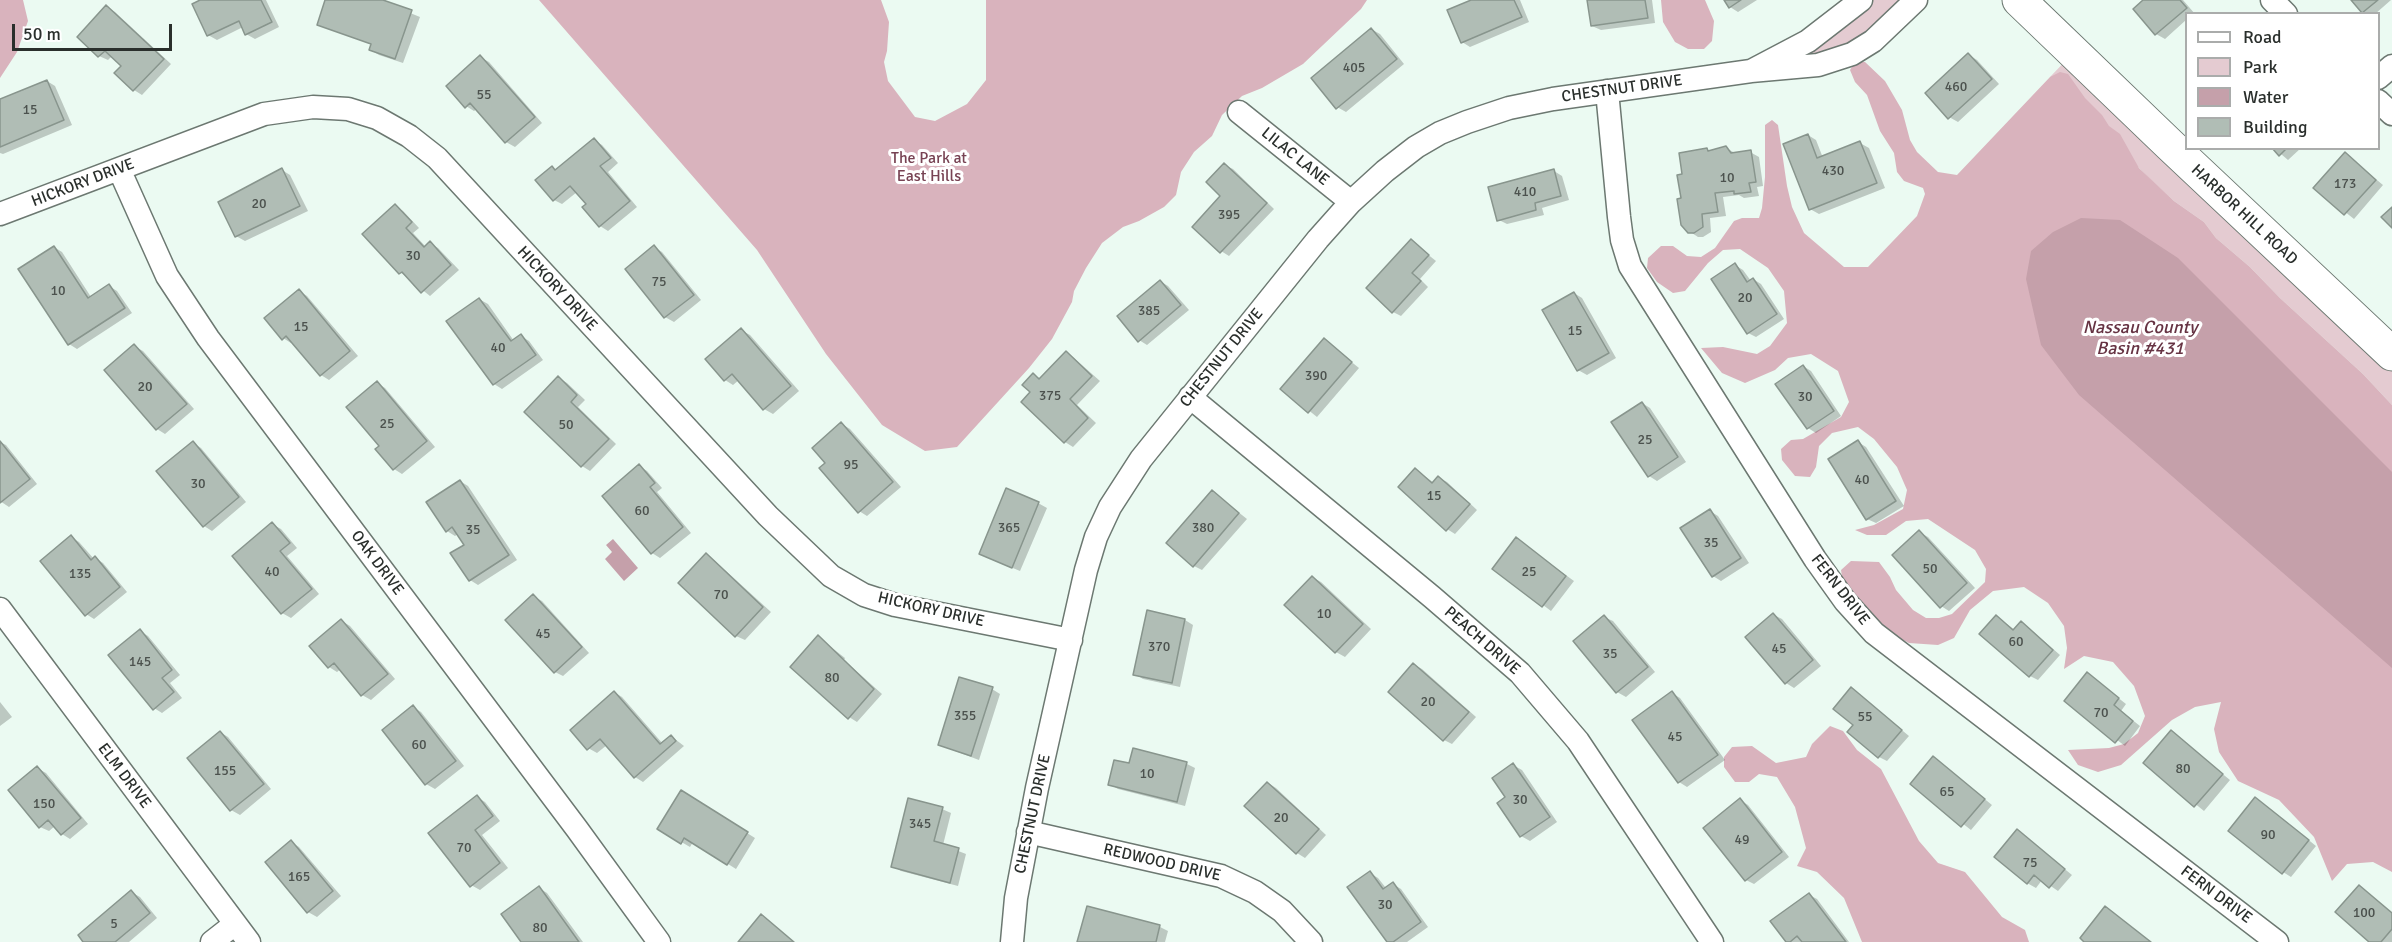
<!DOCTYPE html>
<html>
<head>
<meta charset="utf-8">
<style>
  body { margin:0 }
  #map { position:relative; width:2392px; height:942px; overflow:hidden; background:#ebfaf2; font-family:Signika,sans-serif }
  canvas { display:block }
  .legend { position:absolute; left:2185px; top:12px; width:195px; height:138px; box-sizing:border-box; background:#fff; border:2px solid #aaacab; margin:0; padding:8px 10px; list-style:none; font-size:18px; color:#2a2f2c }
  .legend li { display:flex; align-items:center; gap:12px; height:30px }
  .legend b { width:30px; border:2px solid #aaacab }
  .scale { position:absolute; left:12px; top:24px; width:160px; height:27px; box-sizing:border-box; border:3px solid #2a2f2c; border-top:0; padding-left:8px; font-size:18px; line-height:21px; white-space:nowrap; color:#2a2f2c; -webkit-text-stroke:4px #fff; paint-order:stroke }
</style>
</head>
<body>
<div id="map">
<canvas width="2392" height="942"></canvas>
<ul class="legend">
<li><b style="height:8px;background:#fff"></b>Road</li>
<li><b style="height:16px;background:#e4cbd1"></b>Park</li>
<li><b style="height:16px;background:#c5a0aa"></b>Water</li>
<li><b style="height:16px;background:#b0bdb5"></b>Building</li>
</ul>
<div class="scale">50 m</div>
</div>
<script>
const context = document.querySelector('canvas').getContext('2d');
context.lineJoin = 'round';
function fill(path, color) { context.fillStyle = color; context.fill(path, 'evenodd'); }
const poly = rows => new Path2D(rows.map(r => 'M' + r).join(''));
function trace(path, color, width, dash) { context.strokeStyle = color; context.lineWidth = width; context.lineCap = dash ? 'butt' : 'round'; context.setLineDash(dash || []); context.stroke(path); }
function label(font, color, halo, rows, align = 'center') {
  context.font = font + ' Signika,sans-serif'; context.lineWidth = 6; context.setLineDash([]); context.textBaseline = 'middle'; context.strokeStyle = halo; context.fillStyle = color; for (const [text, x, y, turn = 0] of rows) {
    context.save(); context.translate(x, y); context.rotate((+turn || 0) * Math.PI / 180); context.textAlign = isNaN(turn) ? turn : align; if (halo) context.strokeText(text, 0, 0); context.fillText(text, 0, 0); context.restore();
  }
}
const green = poly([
  [1861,0,1916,0,1852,54,1781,57],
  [2073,53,2392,355,2392,405,2363,374,2280,298,2250,267,2216,238,2204,222,2174,201,2150,179,2050,77]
]);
const forest = poly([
  [0,0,23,0,28,21,17,52,0,78],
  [539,0,881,0,889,22,887,51,884,62,888,81,915,117,935,121,967,104,986,80,986,0,1367,0,1361,9,1303,64,1262,88,1242,96,1222,115,1212,136,1194,152,1181,172,1176,195,1164,207,1139,221,1123,227,1102,243,1086,268,1074,291,1072,302,1052,339,1029,368,957,447,925,451,882,425,826,354,757,250],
  [1661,0,1705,0,1714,21,1712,41,1704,49,1688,49,1675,42,1663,22],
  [1855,62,1865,62,1885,81,1902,110,1910,140,1917,152,1938,172,1957,175,2050,77,2060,72,2068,74,2085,98,2102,115,2109,126,2120,134,2139,168,2174,201,2204,222,2216,238,2250,267,2280,298,2363,374,2392,405,2392,872,2373,862,2347,864,2332,881,2314,837,2279,800,2238,781,2219,752,2214,729,2221,702,2195,707,2172,720,2121,765,2098,772,2078,765,2068,750,2109,748,2124,744,2138,733,2145,716,2134,686,2113,662,2084,656,2064,669,2067,648,2064,626,2048,603,2024,587,1993,591,1970,610,1954,638,1938,645,1909,643,1876,626,1843,583,1841,570,1851,561,1879,562,1890,577,1896,590,1913,610,1926,618,1939,618,1952,614,1985,582,1986,569,1975,550,1928,519,1906,521,1886,535,1867,535,1855,530,1874,525,1903,509,1907,490,1897,467,1874,439,1858,427,1832,433,1819,446,1816,467,1810,477,1795,476,1782,460,1781,449,1791,440,1803,439,1841,417,1849,402,1838,371,1811,354,1788,358,1775,370,1745,383,1722,373,1701,348,1723,347,1757,354,1770,346,1787,323,1784,291,1768,268,1740,249,1723,250,1708,263,1685,291,1673,293,1657,282,1647,268,1648,258,1661,246,1673,246,1687,256,1701,257,1715,248,1734,221,1742,218,1759,218,1762,208,1765,177,1765,125,1772,120,1778,125,1787,186,1792,207,1804,233,1844,267,1868,267,1917,216,1925,194,1923,188,1904,181,1897,172,1894,153,1880,131,1867,95,1855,82,1850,70],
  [1830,726,1843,731,1857,750,1881,769,1919,841,1938,863,1965,872,2002,917,2025,930,2029,942,1862,942,1844,898,1817,872,1797,866,1806,848,1795,807,1777,777,1759,774,1749,782,1735,782,1724,767,1724,757,1732,747,1752,746,1776,763,1806,757,1812,744]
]);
const water = poly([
  [2081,218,2120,220,2178,258,2392,472,2392,668,2079,395,2041,345,2026,279,2031,251,2053,232],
  [613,539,638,568,624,581,605,559,612,552,606,545]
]);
const shadow = poly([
  [204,0,266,0,279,27,255,39,246,34,243,27,217,40,208,35],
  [327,0,378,0,420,17,403,63,379,55,371,50,373,45,319,24],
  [1475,0,1520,0,1529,22,1470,47,1462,42],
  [1589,0,1652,0,1655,23,1601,30,1592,26],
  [1725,0,1757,0,1738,12,1730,7],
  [2145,0,2183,0,2195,14,2186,14,2186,20,2165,39,2156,34,2135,9],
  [2353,0,2391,0,2375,14,2363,12],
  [107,7,115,12,171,64,142,95,134,90,123,66,112,56,108,60,99,56],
  [1371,29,1380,34,1404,64,1346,112,1337,107],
  [1969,55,1977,60,1999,84,1958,122,1949,117],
  [480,57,489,62,542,123,515,147,506,142,477,109,474,111,466,106],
  [47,81,55,86,72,125,3,154,0,153,0,101],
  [1808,135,1816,140,1823,158,1860,143,1869,148,1885,188,1819,214,1810,209],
  [594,140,602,145,618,163,608,172,637,207,608,231,600,226,588,205,577,192,562,204,554,200,552,168,557,171],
  [1726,148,1735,153,1750,152,1759,157,1763,186,1757,187,1759,196,1744,198,1739,195,1723,197,1726,216,1710,218,1711,232,1703,237,1698,237,1689,231,1683,200,1684,175,1707,150,1711,152],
  [2274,148,2301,148,2288,160],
  [2345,154,2383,185,2354,219,2315,188],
  [1224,165,1233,169,1274,209,1229,256,1221,251],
  [282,170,290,175,308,211,245,241,236,236],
  [1554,171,1562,176,1569,200,1542,208,1544,215,1507,224,1499,220],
  [395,206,403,211,419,228,413,233,426,247,430,243,438,248,459,270,430,296,400,272],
  [1411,241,1436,261,1420,279,1428,287,1401,316,1393,312],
  [54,247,62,252,91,297,109,286,117,291,132,313,77,349,69,344],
  [654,247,662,252,701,300,674,322,665,317,627,269],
  [1735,265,1743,270,1751,281,1753,279,1761,284,1784,319,1756,337,1748,333],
  [1160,281,1168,286,1189,310,1147,345,1139,340],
  [299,291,307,296,358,356,329,380,321,375,293,342,291,343,283,338],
  [1574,293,1582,298,1616,358,1587,375,1578,370],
  [479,299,488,304,514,341,521,336,529,341,543,360,502,389,494,384],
  [741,330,750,335,799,391,773,414,764,409,739,380,733,385,725,380,707,360],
  [1324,340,1359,368,1317,417,1282,389],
  [134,346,143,351,194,409,165,434,157,429],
  [1066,353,1074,358,1100,381,1077,405,1096,423,1073,447,1065,442,1023,402,1032,392,1034,375,1041,379],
  [1803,366,1811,371,1841,416,1816,433,1808,428],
  [559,378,567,383,585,400,578,407,616,444,590,471,582,466],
  [377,383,385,388,435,447,402,474,394,469,381,446],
  [1642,403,1650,408,1686,462,1657,481,1649,476],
  [842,424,850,429,901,487,867,516,859,511,827,463],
  [0,442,6,445,37,484,9,507,0,501],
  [1858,442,1866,447,1904,506,1876,523,1867,519],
  [193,443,201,448,246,502,212,531,204,526],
  [639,466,647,471,662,488,657,492,691,533,660,558,652,553,604,496],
  [1416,470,1434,483,1439,478,1447,482,1477,510,1455,534,1447,529],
  [460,481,468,486,517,560,478,585,470,580,466,545,458,534,455,536,447,531],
  [1213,492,1247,519,1202,570,1194,566],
  [1038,503,1047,508,1020,571,989,558],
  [1710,511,1718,516,1749,563,1721,581,1713,576],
  [272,524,281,529,297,548,287,556,319,594,291,618,282,613],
  [1919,532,1928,537,1975,588,1949,611,1941,606],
  [71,537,79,542,94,559,95,558,103,563,127,592,94,619,86,614],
  [1516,539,1574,581,1551,611,1494,568],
  [706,555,714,560,771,612,745,640,736,636,680,583],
  [1312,577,1321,582,1371,629,1345,657,1336,652,1286,605],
  [533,596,542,601,589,653,563,676,555,672],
  [1774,615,1782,619,1821,666,1794,688,1786,683],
  [1604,617,1613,621,1655,672,1626,697,1617,692,1575,641],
  [1997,617,2015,630,2021,623,2029,628,2060,655,2038,680,2030,676],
  [1185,620,1193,625,1180,687,1143,679,1135,674],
  [342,621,350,626,395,679,371,700,362,695,341,669,337,672,329,667],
  [140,631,148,636,180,675,170,683,182,698,162,713,154,708],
  [818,637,845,658,844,660,882,694,857,722,849,717],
  [1413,664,1422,669,1476,717,1452,744,1444,740],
  [2088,674,2126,704,2121,711,2140,726,2125,746,2066,701],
  [992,689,1000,694,979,760,939,745],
  [1852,689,1909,736,1887,761,1879,757],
  [614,692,622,697,663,744,671,736,684,746,643,782,635,777,607,745,597,753,588,748],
  [1672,693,1680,698,1725,760,1687,787,1679,782],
  [0,702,12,717,0,726],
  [413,707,421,712,464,766,435,789,426,784,384,730],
  [220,732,228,737,271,789,240,815,231,810,189,758],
  [2171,732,2230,780,2204,811,2145,763],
  [1134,750,1187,764,1195,768,1185,806,1118,789,1109,784,1130,765],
  [1934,758,1992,805,1971,830,1912,784],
  [1513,765,1522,770,1557,822,1530,841,1521,836,1507,798],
  [37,768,46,773,88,824,70,839,62,834,55,826,49,831,40,827],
  [1268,783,1276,788,1326,835,1305,858,1297,853],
  [681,792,755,838,736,869,693,842,690,847,659,829],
  [477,797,485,802,500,821,482,835,508,868,480,890,471,885],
  [1740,800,1748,805,1789,857,1754,884,1746,880],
  [2264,804,2316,846,2291,877,2283,872],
  [942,809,951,813,943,845,966,854,958,886,901,871,892,866],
  [2018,831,2072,875,2058,891,2042,880,2036,888,2027,883],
  [291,842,299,847,341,896,317,917,308,912],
  [1370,873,1378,878,1386,888,1393,884,1401,889,1428,927,1407,942,1388,942],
  [2360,887,2392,913,2392,942,2371,942],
  [539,888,547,893,583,942,523,942],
  [131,892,140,897,157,918,129,942,85,942],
  [1809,895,1817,899,1849,942,1787,942],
  [1160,927,1168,931,1165,942,1079,942]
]);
const building = poly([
  [200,0,261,0,272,22,245,35,239,21,207,36,192,4,200,0],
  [325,0,383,0,412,10,395,59,369,50,371,44,317,25,325,0],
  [1471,0,1514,0,1522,17,1461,43,1447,10,1471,0],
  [1587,0,1645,0,1648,18,1591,26,1587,0],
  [1724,0,1741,0,1729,8,1724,0],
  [2143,0,2180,0,2187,8,2155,35,2133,9,2143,0],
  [2351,0,2378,0,2362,13,2351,0],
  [106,5,164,59,133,91,114,73,121,66,105,51,98,57,77,37,106,5],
  [1371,28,1397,59,1336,109,1311,78,1371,28],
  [1968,53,1992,79,1948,119,1925,93,1968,53],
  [480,55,535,117,505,143,470,103,465,108,446,86,480,55],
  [47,80,64,120,0,147,0,99,47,80],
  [1808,134,1817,158,1860,141,1877,183,1809,210,1783,144,1808,134],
  [594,138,611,158,600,166,630,201,599,227,582,207,586,204,570,186,553,201,535,180,552,166,555,170,594,138],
  [1726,146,1731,153,1751,150,1756,182,1749,183,1751,192,1734,194,1734,191,1715,193,1718,212,1702,214,1703,227,1694,233,1688,233,1681,225,1677,199,1681,198,1677,175,1682,174,1679,153,1707,148,1708,151,1726,146],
  [2272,148,2287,148,2279,156,2272,148],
  [2345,152,2376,180,2344,215,2313,188,2345,152],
  [1224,163,1267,203,1220,253,1192,227,1220,196,1206,182,1224,163],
  [282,168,300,206,235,237,218,202,282,168],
  [1554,169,1561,196,1535,203,1536,210,1497,221,1488,187,1554,169],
  [395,204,412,222,406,228,424,247,430,241,451,265,421,293,402,272,399,274,362,234,395,204],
  [2392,207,2392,228,2381,217,2392,207],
  [1411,239,1429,255,1412,273,1421,281,1392,313,1366,288,1411,239],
  [654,245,694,295,664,318,625,269,654,245],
  [54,246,88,298,109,284,125,308,68,345,18,269,54,246],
  [1735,263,1747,282,1753,278,1777,314,1747,334,1711,279,1735,263],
  [1160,280,1181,305,1138,342,1117,316,1160,280],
  [299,289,350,351,320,376,286,336,282,340,264,318,299,289],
  [1574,292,1609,353,1577,371,1542,310,1574,292],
  [479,298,511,341,521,334,536,355,493,385,446,321,479,298],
  [741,328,791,386,763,410,732,374,724,381,705,359,741,328],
  [1324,338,1352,362,1308,413,1280,389,1324,338],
  [134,344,187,404,156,430,104,370,134,344],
  [1066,351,1092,376,1070,399,1088,418,1064,443,1021,402,1030,392,1022,385,1033,373,1039,379,1066,351],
  [1803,365,1834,411,1807,429,1775,384,1803,365],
  [558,376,577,395,571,402,609,439,581,467,524,412,558,376],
  [377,381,427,441,393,470,375,449,379,446,346,407,377,381],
  [1642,402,1678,457,1648,477,1611,422,1642,402],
  [841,422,893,482,858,513,819,468,825,463,812,448,841,422],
  [1858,440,1896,501,1866,520,1828,459,1858,440],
  [0,441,30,479,0,503,0,441],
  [193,441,239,497,203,527,156,471,193,441],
  [639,464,655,483,650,487,683,527,651,554,602,496,639,464],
  [1415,468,1432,483,1438,476,1470,504,1446,531,1398,487,1415,468],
  [460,480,509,555,469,581,450,553,464,545,452,527,446,532,426,502,460,480],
  [1006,488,1039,502,1012,568,979,554,1006,488],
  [1212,490,1239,513,1193,567,1166,543,1212,490],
  [1710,509,1741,558,1712,577,1680,528,1710,509],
  [272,522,290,543,280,551,312,589,281,614,232,556,272,522],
  [1919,530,1967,583,1940,608,1892,555,1919,530],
  [71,535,91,560,95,556,120,587,85,616,40,561,71,535],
  [1516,537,1566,576,1542,607,1492,569,1516,537],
  [706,553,763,607,735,637,678,583,706,553],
  [1312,576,1363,624,1335,653,1284,605,1312,576],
  [533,594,582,647,554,673,505,620,533,594],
  [1147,610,1185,619,1172,683,1133,675,1147,610],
  [1773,613,1813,660,1785,684,1745,637,1773,613],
  [1604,615,1648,667,1616,693,1573,641,1604,615],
  [1996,615,2013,630,2021,621,2053,650,2029,677,1979,634,1996,615],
  [341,619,388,674,361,696,334,663,328,668,309,646,341,619],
  [140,629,172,670,162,678,174,692,153,710,108,655,140,629],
  [818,635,874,689,848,719,790,667,818,635],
  [1413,663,1469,712,1443,741,1388,692,1413,663],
  [2087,672,2119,698,2114,705,2133,721,2115,743,2064,701,2087,672],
  [959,677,993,687,971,756,938,745,959,677],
  [1851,687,1902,730,1878,758,1847,732,1853,725,1833,709,1851,687],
  [614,691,660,744,671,735,676,741,634,778,600,739,587,750,570,730,614,691],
  [1672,691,1718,755,1678,783,1632,720,1672,691],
  [413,705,456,761,425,785,382,730,413,705],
  [2171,730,2223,774,2194,807,2143,763,2171,730],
  [220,731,264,784,230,811,187,758,220,731],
  [1133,748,1187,762,1177,802,1108,785,1114,760,1129,763,1133,748],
  [1933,756,1985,799,1961,827,1910,784,1933,756],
  [1513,763,1550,817,1520,837,1497,803,1505,797,1492,778,1513,763],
  [37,766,81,818,61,835,48,820,39,828,8,790,37,766],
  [1267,782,1319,829,1296,854,1244,806,1267,782],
  [681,790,748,832,727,865,684,838,681,844,657,829,681,790],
  [477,795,493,816,475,830,500,863,470,887,428,833,477,795],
  [2255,797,2309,840,2282,874,2228,831,2255,797],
  [908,798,943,807,934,841,959,848,950,883,891,867,908,798],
  [1740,798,1782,852,1745,881,1703,828,1740,798],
  [2017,829,2065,869,2049,888,2034,875,2027,884,1994,857,2017,829],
  [291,840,333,891,307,913,265,862,291,840],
  [1370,871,1383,889,1393,882,1421,922,1393,942,1387,942,1347,887,1370,871],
  [2359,885,2392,913,2392,929,2381,942,2369,942,2335,912,2359,885],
  [539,886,579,942,521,942,501,914,539,886],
  [131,890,150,913,115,942,83,942,78,935,131,890],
  [1809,893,1846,942,1802,942,1797,936,1790,942,1786,942,1770,921,1809,893],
  [1087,906,1160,925,1156,942,1077,942,1087,906],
  [2105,906,2151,942,2084,942,2080,938,2105,906],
  [761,914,794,942,738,942,761,914]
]);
const street = poly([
  [1861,0,1808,41,1751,71,1818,65,1852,54,1873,41,1916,0],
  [2272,0,2286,14],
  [2378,78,2392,66],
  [1607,91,1619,217,1622,240,1630,266,1815,559,1845,601,1874,633,2277,942],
  [2378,101,2392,114],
  [1239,112,1351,202],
  [119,169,167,276,208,338,577,829,659,942],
  [0,214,264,114,313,107,348,109,377,118,409,136,437,158,768,516,831,576,864,595,895,605,1071,640],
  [1190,397,1432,597,1520,673,1578,741,1712,942],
  [0,609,249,942],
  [1028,832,1221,876,1255,892,1282,911,1311,942],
  [212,942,235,924],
  [1012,942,1016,898,1037,788,1086,570,1096,537,1110,507,1141,459,1318,239,1351,202,1385,171,1416,147,1440,133,1467,122,1509,108,1553,99,1751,71]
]);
const secondary = poly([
  [2019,0,2170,145,2392,354]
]);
const numberNames = [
  ["405",1354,68],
  ["460",1956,87],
  ["55",484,95],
  ["15",30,110],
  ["430",1833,171],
  ["10",1727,178],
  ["173",2345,184],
  ["410",1525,192],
  ["20",259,204],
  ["395",1229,215],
  ["30",413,256],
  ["75",659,282],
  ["10",58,291],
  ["20",1745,298],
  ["385",1149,311],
  ["15",301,327],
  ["15",1575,331],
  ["40",498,348],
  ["390",1316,376],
  ["20",145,387],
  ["375",1050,396],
  ["30",1805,397],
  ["25",387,424],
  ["50",566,425],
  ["25",1645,440],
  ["95",851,465],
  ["40",1862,480],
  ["30",198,484],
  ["15",1434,496],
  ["60",642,511],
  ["365",1009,528],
  ["380",1203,528],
  ["35",473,530],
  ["35",1711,543],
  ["50",1930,569],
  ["40",272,572],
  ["25",1529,572],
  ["135",80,574],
  ["70",721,595],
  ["10",1324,614],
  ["45",543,634],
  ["60",2016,642],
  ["370",1159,647],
  ["45",1779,649],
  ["35",1610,654],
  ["145",140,662],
  ["80",832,678],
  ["20",1428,702],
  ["70",2101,713],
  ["355",965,716],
  ["55",1865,717],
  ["45",1675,737],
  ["60",419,745],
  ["80",2183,769],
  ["155",225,771],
  ["10",1147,774],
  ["65",1947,792],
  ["30",1520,800],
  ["150",44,804],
  ["20",1281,818],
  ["345",920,824],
  ["90",2268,835],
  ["49",1742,840],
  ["70",464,848],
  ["75",2030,863],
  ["165",299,877],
  ["30",1385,905],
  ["100",2364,913],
  ["5",114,924],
  ["80",540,928]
];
const streetNames = [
  ["CHESTNUT DRIVE",1622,89,-8],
  ["LILAC LANE",1295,157,39],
  ["HICKORY DRIVE",83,183,-21],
  ["HARBOR HILL ROAD",2244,215,43],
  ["HICKORY DRIVE",557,289,47],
  ["CHESTNUT DRIVE",1222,358,-51],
  ["OAK DRIVE",377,563,53],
  ["FERN DRIVE",1840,590,52],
  ["HICKORY DRIVE",931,610,13],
  ["PEACH DRIVE",1482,641,41],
  ["ELM DRIVE",124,776,53],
  ["CHESTNUT DRIVE",1033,814,-78],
  ["REDWOOD DRIVE",1162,863,13],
  ["FERN DRIVE",2216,895,37]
];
const parkNames = [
  ["The Park at",929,159],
  ["East Hills",929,177]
];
const waterNames = [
  ["Nassau County",2140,328],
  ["Basin #431",2140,349]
];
fill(green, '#e4cbd1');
fill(forest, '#d9b3bd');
fill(water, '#c5a0aa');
fill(shadow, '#0003');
fill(building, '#b0bdb5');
trace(building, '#88958d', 1.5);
trace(street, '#6c7871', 25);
trace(secondary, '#6c7871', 35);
trace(street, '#fff', 22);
trace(secondary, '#fff', 33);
label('14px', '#4c524e', null, numberNames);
label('16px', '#2a2f2c', '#fff', streetNames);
label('16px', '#784354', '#fff', parkNames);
label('italic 18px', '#663343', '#fff', waterNames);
</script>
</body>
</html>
